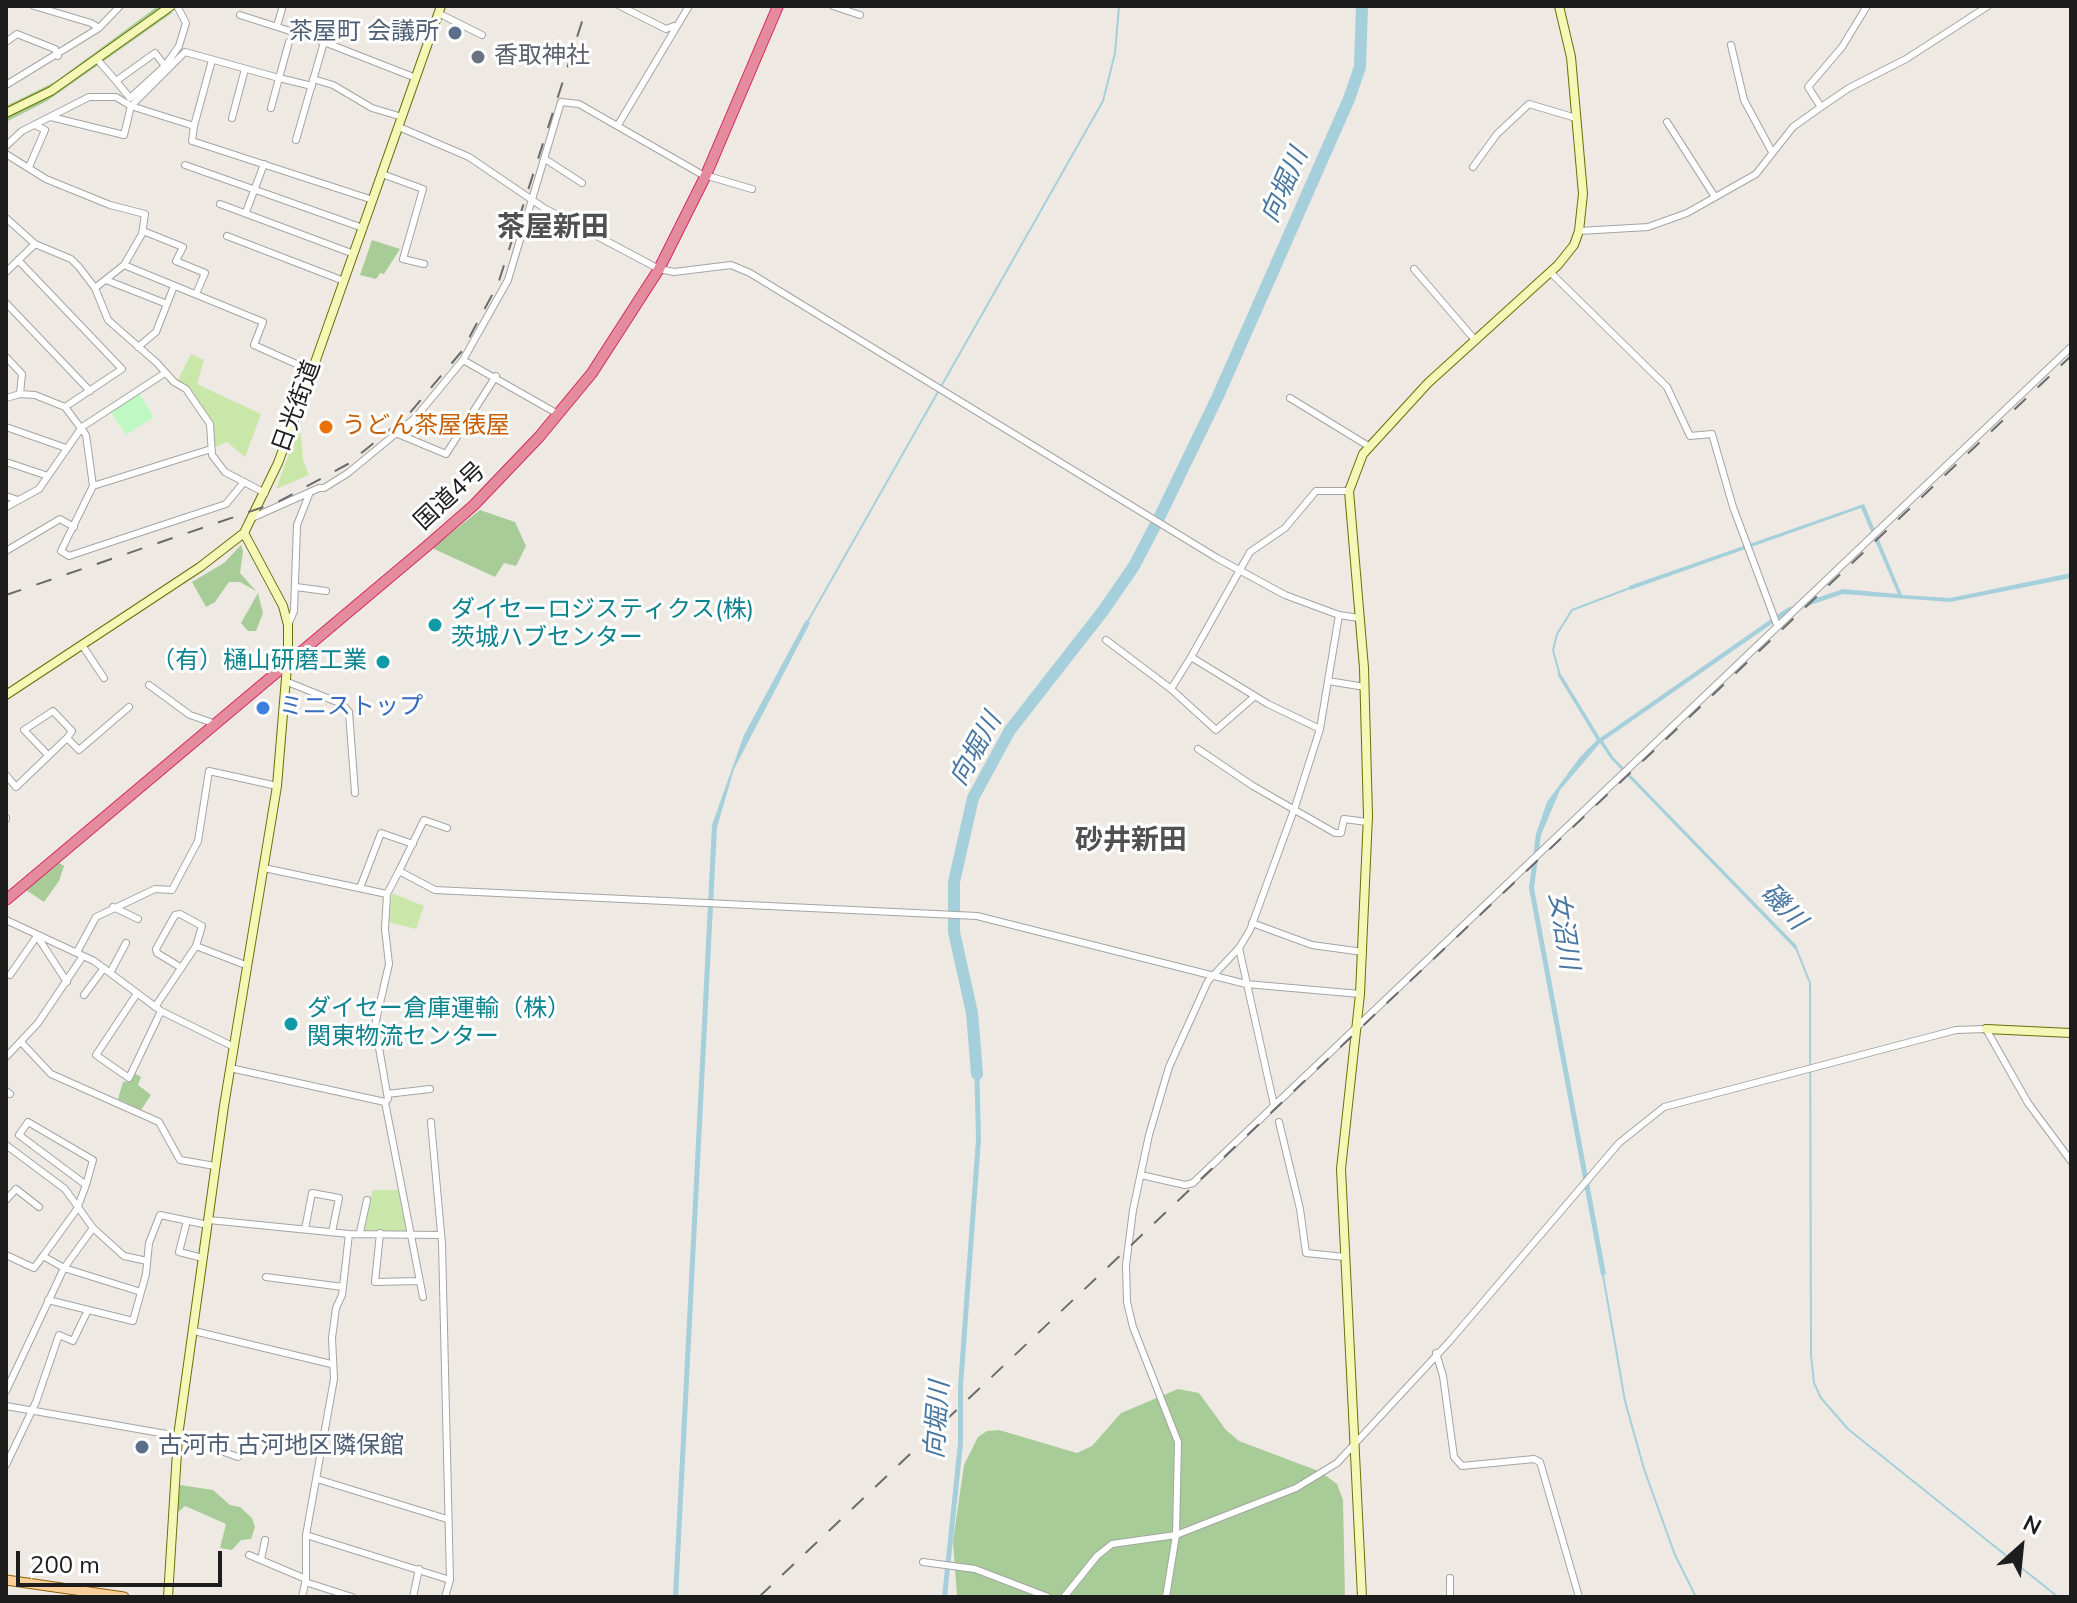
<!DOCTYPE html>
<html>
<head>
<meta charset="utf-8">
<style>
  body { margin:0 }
  #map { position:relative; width:2077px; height:1603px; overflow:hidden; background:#eeeae3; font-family:"Nunito Sans",sans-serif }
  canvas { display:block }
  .frame { position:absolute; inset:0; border:8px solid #1d1d1d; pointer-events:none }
  .north { position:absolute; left:1981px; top:1507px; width:80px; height:80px; -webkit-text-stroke:6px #fff; paint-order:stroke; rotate:27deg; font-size:22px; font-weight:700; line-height:32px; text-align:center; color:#1d1d1d }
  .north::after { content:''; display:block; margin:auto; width:28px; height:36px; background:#1d1d1d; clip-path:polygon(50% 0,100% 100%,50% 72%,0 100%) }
  .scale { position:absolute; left:16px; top:1551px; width:206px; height:36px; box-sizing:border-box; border:4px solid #1d1d1d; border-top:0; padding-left:10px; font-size:24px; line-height:28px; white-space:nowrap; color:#1d1d1d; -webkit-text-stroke:6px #fff; paint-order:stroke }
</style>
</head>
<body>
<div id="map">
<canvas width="2077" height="1603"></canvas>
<div class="frame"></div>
<div class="north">N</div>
<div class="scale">200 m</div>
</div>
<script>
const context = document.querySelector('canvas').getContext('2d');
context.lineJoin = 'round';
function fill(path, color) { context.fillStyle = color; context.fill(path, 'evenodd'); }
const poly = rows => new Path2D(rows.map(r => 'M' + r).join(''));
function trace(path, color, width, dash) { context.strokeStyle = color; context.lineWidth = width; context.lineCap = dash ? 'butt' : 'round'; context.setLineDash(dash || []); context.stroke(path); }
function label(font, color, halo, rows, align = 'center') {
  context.font = font + ' "Nunito Sans","Noto Sans JP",sans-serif'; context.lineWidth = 6; context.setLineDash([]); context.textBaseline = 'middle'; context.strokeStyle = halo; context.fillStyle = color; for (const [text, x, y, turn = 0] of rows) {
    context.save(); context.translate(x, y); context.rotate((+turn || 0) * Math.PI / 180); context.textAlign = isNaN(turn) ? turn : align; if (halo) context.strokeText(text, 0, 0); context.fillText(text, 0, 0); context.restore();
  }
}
const grass = poly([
  [191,354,204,360,197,384,261,414,245,457,227,442,215,447,212,420,190,388,178,380],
  [300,424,303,460,309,475,276,489],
  [392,893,424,906,416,929,389,922],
  [373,1190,403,1190,412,1237,360,1230]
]);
const forest = poly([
  [158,6,168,6,172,13,47,101,6,122,6,106,55,82],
  [372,240,400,249,384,274,380,273,376,279,360,275],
  [480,510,515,522,526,546,516,566,504,563,495,577,432,548],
  [241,545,243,551,240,573,256,591,240,582,229,582,215,602,206,607,192,582,224,563],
  [258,593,263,613,256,631,248,631,241,623],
  [59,863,64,866,59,881,44,902,26,890],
  [134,1073,141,1077,138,1085,151,1095,141,1110,118,1099,123,1082,131,1081],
  [1178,1389,1199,1393,1226,1430,1239,1441,1321,1472,1337,1484,1343,1500,1345,1597,957,1597,953,1541,964,1465,978,1437,987,1431,999,1430,1077,1453,1092,1446,1121,1413],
  [180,1485,213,1490,230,1505,240,1507,252,1518,255,1527,251,1539,241,1540,232,1550,220,1548,226,1524,185,1506,177,1513]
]);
const park = poly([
  [139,393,154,417,126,435,110,411]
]);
const water = poly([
  [1864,504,1902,595,1950,598,2071,573,2071,578,1950,602,1843,594,1789,612,1603,741,1613,757,1797,946,1795,949,1611,759,1600,743,1560,790,1541,835,1534,888,1606,1274,1601,1275,1529,888,1536,834,1547,802,1580,757,1597,740,1557,674,1561,674,1600,738,1787,608,1843,589,1898,594,1861,508,1630,590,1629,586],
  [806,620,810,623,734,769,717,827,678,1597,673,1597,712,825,744,735],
  [974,1059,979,1059,981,1139,963,1386,963,1444,947,1597,942,1597,958,1443,958,1386,976,1139]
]);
const stream = poly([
  [808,621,1103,101,1115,53,1119,6],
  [1560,676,1553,650,1557,634,1572,610,1630,588],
  [1796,948,1810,983,1811,1355,1814,1383,1821,1398,1848,1429,2058,1597],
  [1603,1275,1625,1401,1644,1469,1675,1555,1696,1597]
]);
const river = poly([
  [977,1074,972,1013,954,932,954,882,973,798,1010,730,1103,611,1134,566,1159,518,1218,396,1349,99,1360,67,1362,6]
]);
const street = poly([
  [34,6,91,23,99,28],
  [620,6,666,29,674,26],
  [833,6,860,15],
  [438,13,482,35],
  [240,15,324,42,296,140],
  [277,26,282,9],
  [6,42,17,34,55,49,58,56],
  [324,42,416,78],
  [1731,45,1744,100,1772,152],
  [97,59,116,81,155,53,165,66],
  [313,79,333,85,372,108,402,117],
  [116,81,130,98,165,66,179,46,186,23,177,6],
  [6,85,99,28,120,6],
  [1821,107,1808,87,1842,47,1867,6],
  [271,108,279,78,312,86],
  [51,117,124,135,131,106,185,52,279,78,289,42],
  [232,118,245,69],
  [1667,122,1715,197],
  [618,125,689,6],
  [194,126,212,60],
  [399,127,469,157,544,208,659,269,674,272,731,265,750,273,1217,558,1285,595,1339,615,1359,618],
  [6,146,22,131,89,97,116,97,131,106,194,126,192,141,373,200],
  [6,154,46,179,110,205,145,214,142,234,124,265,95,288],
  [545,159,582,183],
  [185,165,363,228],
  [29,167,45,130,35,125],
  [1473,167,1497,134,1529,104,1576,118],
  [382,174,423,189,403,259,424,264],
  [220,204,354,254],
  [246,212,264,164],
  [6,218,35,244,71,259,79,267,95,288,108,320,157,363,174,382,186,389,210,424,212,455,225,472,265,493],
  [143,231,183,247,176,261,205,273,196,294],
  [1579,231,1648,227,1687,213,1756,174,1793,127,1821,107,1849,88,1906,59,1988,6],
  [227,236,344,281],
  [124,265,263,322,254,345,312,371],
  [1414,269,1475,340],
  [6,272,35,244],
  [1550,272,1667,387,1690,436,1712,434,1733,507,1777,625],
  [106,280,167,304],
  [6,303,90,391],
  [138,347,156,332,174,286],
  [6,357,22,374,20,394,35,395,65,407,122,369,18,260],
  [463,360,508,280,561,102,579,104,701,174,752,189],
  [6,398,20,394],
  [1290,398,1370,447],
  [65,407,86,435,93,486,61,551,69,556,226,504,244,482],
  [6,427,66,448],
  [398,434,446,454,496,376],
  [6,462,48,476],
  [93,486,211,449],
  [6,496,18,500],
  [6,507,39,489,82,427,165,373],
  [254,517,319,488,324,488,348,473,416,417,463,360,558,414],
  [6,551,60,519,74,527],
  [296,587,326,591],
  [288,625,294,611,297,525,310,492],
  [1106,640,1171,689,1191,657,1268,704,1320,729],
  [82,645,104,678],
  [1191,657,1250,552,1285,528,1316,491,1349,491],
  [285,681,342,704,349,712,355,793],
  [1328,681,1365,687],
  [149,685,190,715,216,724],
  [1171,689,1216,730,1254,697],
  [1198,749,1253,786,1335,833,1341,833,1344,819,1367,822],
  [48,755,24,730,53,711,72,731,67,738],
  [6,775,16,787,67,738,79,750,129,707],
  [6,818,6,819],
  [264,868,387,894],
  [399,871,424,820,447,828],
  [360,888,381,833,413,844],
  [113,907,138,919],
  [6,920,94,961,161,1011,234,1047],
  [1252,923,1312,945,1363,952],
  [196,946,248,966],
  [1239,948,1274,1105],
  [77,952,96,917,155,889,172,890,198,841,209,771,277,786],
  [110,973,126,943],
  [10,975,37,936,67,982],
  [84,995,104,968],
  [136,995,96,1055,129,1078,161,1011],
  [155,1007,196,946,202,926,180,914,175,915,156,949,157,953,180,967],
  [21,1042,51,1074,159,1122,180,1160,215,1166],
  [6,1057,38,1023,83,956],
  [230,1068,385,1102,423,1297],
  [6,1091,10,1094],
  [387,1094,430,1089],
  [385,1102,388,1099,375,1025,389,964,385,929,387,894,399,871,435,890,977,916,1246,984,1360,994],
  [431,1122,442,1244,450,1580,445,1597],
  [1279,1122,1300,1209,1306,1253,1345,1257],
  [6,1145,65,1189,93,1228,124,1256,147,1261],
  [1141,1175,1185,1185,1193,1183,2071,347],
  [6,1200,16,1189,39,1207],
  [209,1220,349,1234,440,1235],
  [187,1221,179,1252,203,1258],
  [93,1228,64,1268,141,1292],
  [305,1229,312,1193,339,1198,332,1232],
  [360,1232,367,1200],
  [380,1233,375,1282,418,1281],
  [6,1255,34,1268,43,1256,64,1268,6,1391],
  [43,1256,77,1209,86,1185,93,1160,28,1122,19,1135,86,1185],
  [266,1277,343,1287],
  [48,1300,133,1321,146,1274,149,1243,160,1215,208,1225],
  [194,1331,331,1364],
  [1436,1353,1443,1376,1454,1457,1462,1466,1534,1459,1540,1462,1579,1597],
  [6,1406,178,1436,238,1457],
  [6,1465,36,1402,59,1335,73,1341,88,1310],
  [317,1479,447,1519],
  [306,1535,450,1580],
  [249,1555,306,1579],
  [261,1560,265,1540],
  [923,1562,975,1569,1048,1597],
  [305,1582,352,1597],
  [302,1597,306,1579,306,1535,334,1379,332,1338,336,1308,342,1295,349,1234],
  [413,1597,419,1569],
  [1064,1597,1097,1556,1112,1544,1176,1535,1296,1488,1337,1463,1449,1342,1619,1143,1664,1107,1956,1030,1986,1029,2028,1103,2071,1161],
  [1166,1597,1176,1535,1178,1442,1133,1327,1127,1302,1126,1265,1133,1210,1149,1135,1169,1067,1208,981,1239,948,1250,930,1295,807,1320,729,1339,615],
  [1450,1597,1450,1578]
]);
const secondary = poly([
  [6,113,51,91,171,6],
  [6,695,200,567,244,533,278,463,312,371,441,6],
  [1986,1029,2071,1033],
  [168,1597,178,1436,224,1106,277,786,288,654,288,625,283,606,244,533],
  [1362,1597,1341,1169,1360,994,1368,816,1364,668,1349,491,1363,454,1428,383,1558,265,1574,245,1579,231,1583,194,1571,57,1559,6]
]);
const primary = poly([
  [6,1580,124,1597]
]);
const highway = poly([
  [6,900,427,546,474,505,539,437,592,373,659,269,706,175,778,6]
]);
const rail = poly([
  [6,595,278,502,348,464,409,414,462,351,498,284,587,6],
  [759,1597,2071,356]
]);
const markers = [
  [455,33,8,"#5c6f8a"],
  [478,57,8,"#6b7280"],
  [326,427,8,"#e8710a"],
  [435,625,8,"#0f9aa8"],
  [383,662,8,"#0f9aa8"],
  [263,708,8,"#3f7fe0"],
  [291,1024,8,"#0f9aa8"],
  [142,1447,8,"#5c6f8a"]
];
const serviceNames = [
  ["茶屋町 会議所",439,33],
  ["古河市 古河地区隣保館",158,1447,"left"]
];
const worshipNames = [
  ["香取神社",494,57]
];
const streetNames = [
  ["日光街道",298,407,-70],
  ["国道4号",451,497,-43]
];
const foodNames = [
  ["うどん茶屋俵屋",342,427]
];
const cultureNames = [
  ["ダイセーロジスティクス(株)",451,611],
  ["茨城ハブセンター",451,639],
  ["（有）樋山研磨工業",367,662,"right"],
  ["ダイセー倉庫運輸（株）",307,1010],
  ["関東物流センター",307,1038]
];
const shopNames = [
  ["ミニストップ",279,708]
];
const waterNames = [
  ["向堀川",1286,186,-66],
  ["向堀川",977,750,-61],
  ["磯川",1782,908,46],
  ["女沼川",1562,931,81],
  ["向堀川",939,1420,-86]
];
const quarterNames = [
  ["茶屋新田",553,229],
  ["砂井新田",1131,842]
];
fill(grass, '#c9e7a9');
fill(forest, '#a8cc98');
fill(park, '#c0f8c3');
fill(water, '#a4cfdb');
trace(stream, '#a4cfdb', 2);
trace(river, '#a4cfdb', 12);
trace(street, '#a4a4a4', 8);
trace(secondary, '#677007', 10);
trace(primary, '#916004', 11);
trace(highway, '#d32866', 12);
trace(street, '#fff', 6);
trace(secondary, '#f5f7b7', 8);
trace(primary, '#f9cf9c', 9);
trace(highway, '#e48c9e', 10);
trace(rail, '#6b6b6b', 2, [16, 16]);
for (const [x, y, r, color] of markers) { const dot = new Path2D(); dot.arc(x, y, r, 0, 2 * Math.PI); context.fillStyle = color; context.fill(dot); trace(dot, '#fff', 3); }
label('24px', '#4e5e75', '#fff', serviceNames, 'right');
label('24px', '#5b616d', '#fff', worshipNames, 'left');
label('24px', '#1d1d1d', '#fff', streetNames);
label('24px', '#c56008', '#fff', foodNames, 'left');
label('24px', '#0d838f', '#fff', cultureNames, 'left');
label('24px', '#366cbe', '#fff', shopNames, 'left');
label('italic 26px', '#4977a1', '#fff', waterNames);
label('bold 28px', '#505050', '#fff', quarterNames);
</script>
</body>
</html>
